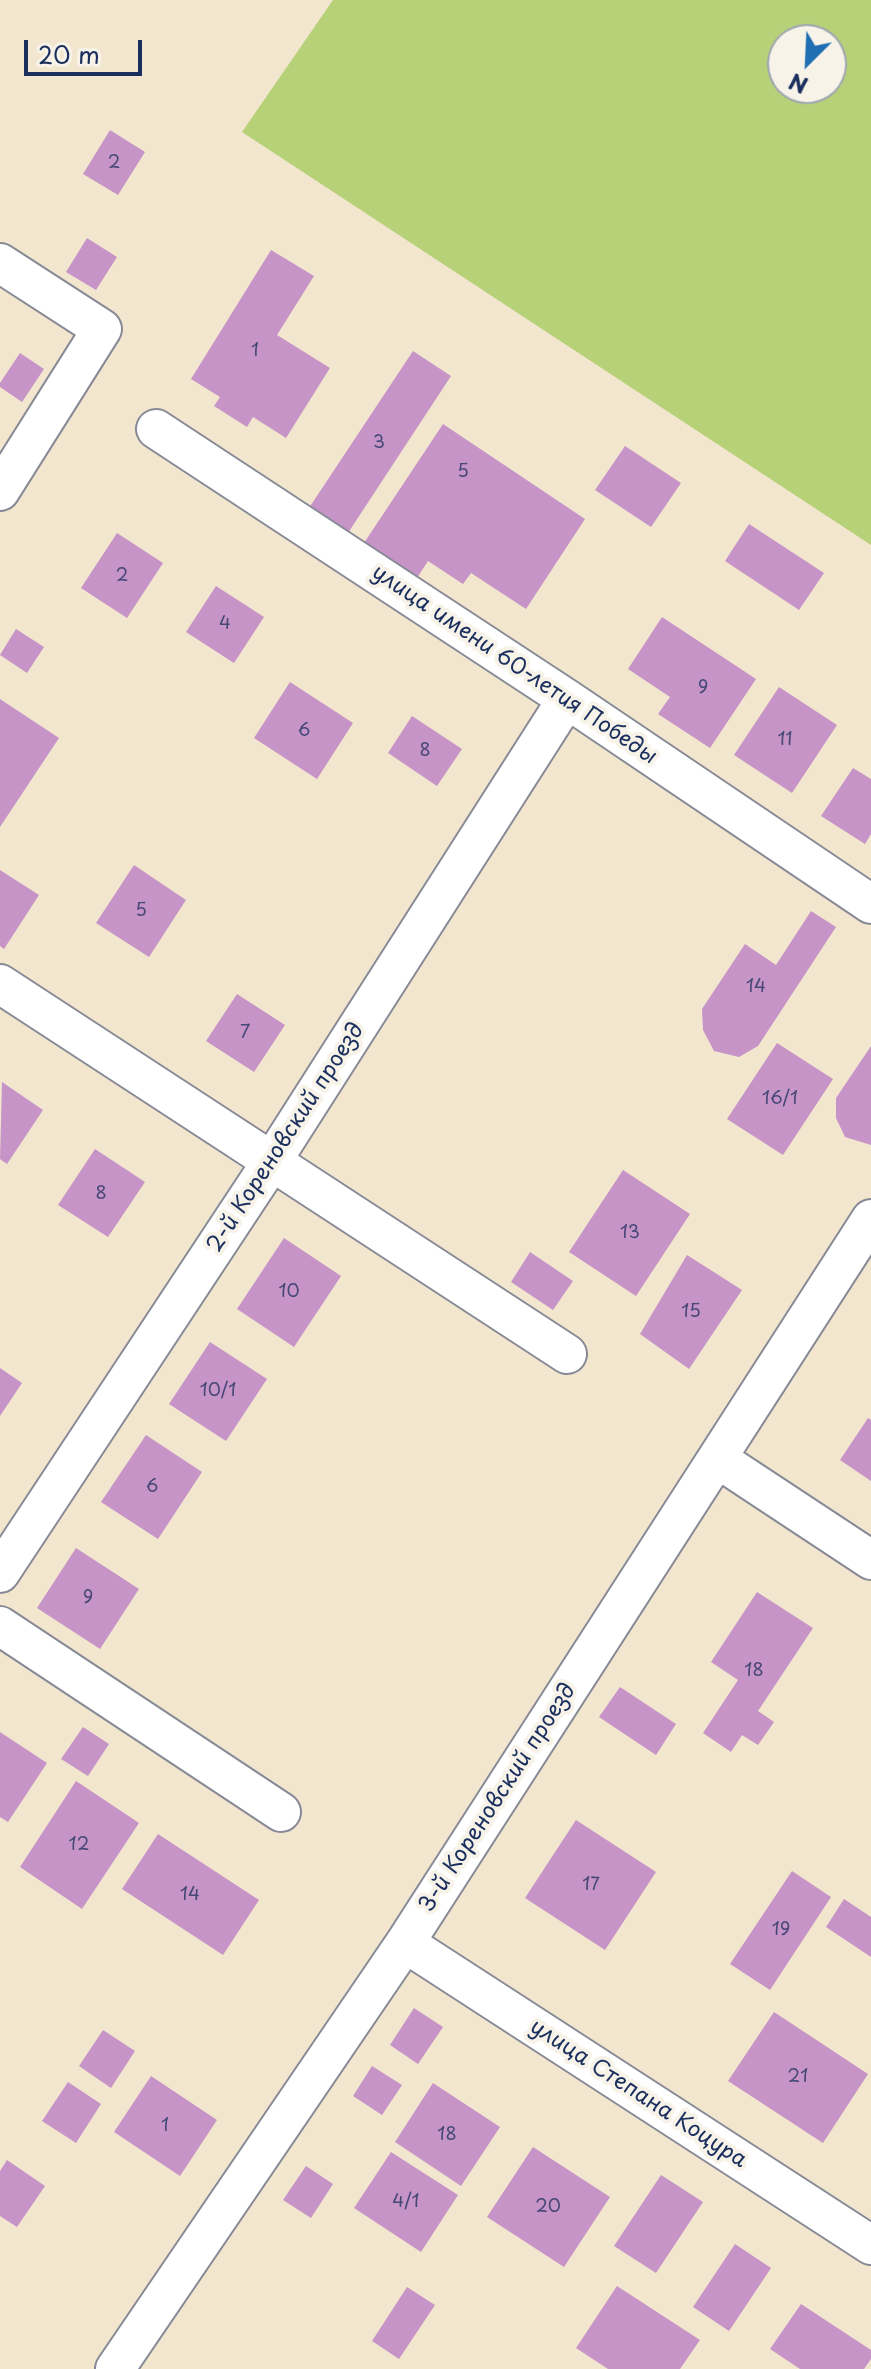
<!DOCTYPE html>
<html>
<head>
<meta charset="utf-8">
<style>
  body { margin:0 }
  #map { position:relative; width:871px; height:2369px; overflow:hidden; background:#f3e6cf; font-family:"Playpen Sans",sans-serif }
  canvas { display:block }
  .north { position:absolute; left:767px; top:24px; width:80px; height:80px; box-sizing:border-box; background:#f7f3e8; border:2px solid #9fa5b1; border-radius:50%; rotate:204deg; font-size:22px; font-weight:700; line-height:32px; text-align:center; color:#1b2f5e }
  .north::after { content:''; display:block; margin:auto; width:28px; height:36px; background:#1f6fb2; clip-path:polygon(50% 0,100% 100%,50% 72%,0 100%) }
  .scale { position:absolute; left:24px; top:40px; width:118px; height:36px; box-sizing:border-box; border:4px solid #1b2f5e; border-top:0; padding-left:10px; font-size:24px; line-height:28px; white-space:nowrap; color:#1b2f5e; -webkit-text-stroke:6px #f7f3e8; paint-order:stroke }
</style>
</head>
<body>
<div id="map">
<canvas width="871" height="2369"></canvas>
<div class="north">N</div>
<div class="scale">20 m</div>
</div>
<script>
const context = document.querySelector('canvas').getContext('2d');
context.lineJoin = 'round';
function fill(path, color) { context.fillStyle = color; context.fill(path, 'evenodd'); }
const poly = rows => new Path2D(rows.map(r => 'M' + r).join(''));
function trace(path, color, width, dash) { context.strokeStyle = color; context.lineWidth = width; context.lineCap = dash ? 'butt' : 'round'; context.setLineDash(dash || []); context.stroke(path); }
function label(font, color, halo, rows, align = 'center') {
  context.font = font + ' "Playpen Sans",sans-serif'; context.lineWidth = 8; context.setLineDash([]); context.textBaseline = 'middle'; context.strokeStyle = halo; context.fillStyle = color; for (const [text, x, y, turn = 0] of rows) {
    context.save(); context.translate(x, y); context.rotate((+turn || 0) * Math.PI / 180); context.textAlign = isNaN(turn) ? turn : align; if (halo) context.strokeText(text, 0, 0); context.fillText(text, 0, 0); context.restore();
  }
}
const green = poly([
  [333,0,871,0,871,545,242,132],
  [783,40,831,40,831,88,783,88]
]);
const building = poly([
  [110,130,145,152,118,195,83,174],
  [87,238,117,257,96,290,66,272],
  [271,250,314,276,277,335,330,368,286,438,253,417,247,427,214,406,220,397,191,379],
  [413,351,451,376,346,536,307,511],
  [20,353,44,369,22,402,0,387,0,383],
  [443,424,585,519,526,609,471,573,463,584,428,561,417,578,364,543],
  [625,446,681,483,651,527,595,490],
  [749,524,824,573,799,610,725,561],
  [117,533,163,563,127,618,81,588],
  [216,586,264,617,234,663,186,632],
  [662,617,756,679,710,748,658,714,670,697,628,669],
  [16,629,44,647,27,673,0,655],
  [290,682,353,723,317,779,254,738],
  [779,687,837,725,792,793,734,755],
  [0,699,59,738,0,827],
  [412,716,462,749,437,786,388,753],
  [853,768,871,779,871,834,865,844,821,816],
  [134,865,186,900,149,957,96,923],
  [0,870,39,895,4,949,0,946],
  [811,911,836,927,758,1046,739,1057,714,1051,703,1030,702,1009,745,944,776,965],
  [237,994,285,1025,254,1072,206,1041],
  [777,1043,833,1079,783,1155,727,1119],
  [871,1046,871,1145,845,1137,836,1118,836,1098],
  [2,1082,43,1110,7,1164,0,1159],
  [95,1149,145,1182,108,1237,58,1205],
  [623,1170,690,1214,636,1296,569,1252],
  [284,1238,341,1276,294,1347,237,1309],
  [530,1252,573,1281,553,1310,511,1282],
  [687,1255,742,1290,689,1369,640,1334],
  [210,1342,267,1379,226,1441,169,1404],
  [0,1368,22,1383,0,1416],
  [868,1418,871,1420,871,1481,840,1460],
  [146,1435,202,1472,158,1539,101,1502],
  [76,1548,139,1589,100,1649,37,1608],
  [757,1592,813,1628,758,1711,774,1722,758,1745,742,1735,731,1752,703,1733,738,1680,711,1662],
  [620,1687,676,1724,656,1755,599,1717],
  [83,1727,109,1744,88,1776,61,1759],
  [0,1732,47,1763,8,1822,0,1817],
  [76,1781,139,1823,82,1909,20,1867],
  [576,1820,656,1872,605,1950,525,1898],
  [158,1834,259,1900,223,1955,122,1889],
  [792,1871,831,1897,770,1990,730,1964],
  [844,1899,871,1917,871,1957,826,1927],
  [414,2008,443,2027,418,2064,390,2045],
  [774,2012,868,2074,823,2143,728,2081],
  [103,2030,135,2051,111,2088,79,2066],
  [372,2066,402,2085,382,2115,353,2096],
  [151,2076,217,2120,180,2176,114,2132],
  [68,2082,101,2104,76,2143,42,2121],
  [433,2083,500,2127,461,2186,395,2142],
  [533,2147,610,2197,564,2267,487,2217],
  [391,2152,458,2195,421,2252,354,2208],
  [7,2160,45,2186,17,2227,0,2216,0,2171],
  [306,2166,333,2184,311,2218,283,2200],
  [661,2175,703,2202,656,2273,614,2246],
  [735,2244,771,2268,729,2331,693,2307],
  [617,2286,700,2340,680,2369,608,2369,576,2348],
  [407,2287,435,2305,399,2359,372,2341],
  [801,2304,871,2350,871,2359,864,2369,800,2369,770,2349]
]);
const minor = poly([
  [0,263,102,329,0,491],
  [156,429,567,699,871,904],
  [0,984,567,1354],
  [718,1459,871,1560],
  [0,1573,272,1161,567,699],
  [0,1626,281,1812],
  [405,1943,871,2245],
  [115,2369,405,1943,871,1219]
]);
const numberNames = [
  ["2",114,163],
  ["1",255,351],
  ["3",379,443],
  ["5",463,472],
  ["2",122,576],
  ["4",225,624],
  ["9",703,688],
  ["6",304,731],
  ["11",785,740],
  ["8",425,751],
  ["5",141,911],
  ["14",756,987],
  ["7",245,1033],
  ["16/1",780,1099],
  ["8",101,1194],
  ["13",630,1233],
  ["10",289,1292],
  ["15",691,1312],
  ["10/1",218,1391],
  ["6",152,1487],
  ["9",88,1598],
  ["18",754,1671],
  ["12",79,1845],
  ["17",591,1885],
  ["14",190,1895],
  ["19",781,1930],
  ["21",798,2077],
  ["1",165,2126],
  ["18",447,2135],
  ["4/1",406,2202],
  ["20",548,2207]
];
const streetNames = [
  ["улица имени 60-летия Победы",514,665,34],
  ["2-й Кореновский проезд",286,1138,-57],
  ["3-й Кореновский проезд",498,1798,-57],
  ["улица Степана Коцура",638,2094,33]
];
fill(green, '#b6d177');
fill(building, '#c694c6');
trace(minor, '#878a96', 42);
trace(minor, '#fff', 38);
label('18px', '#464878', null, numberNames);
label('22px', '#1b2f5e', '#f7f3e8', streetNames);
</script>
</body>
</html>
